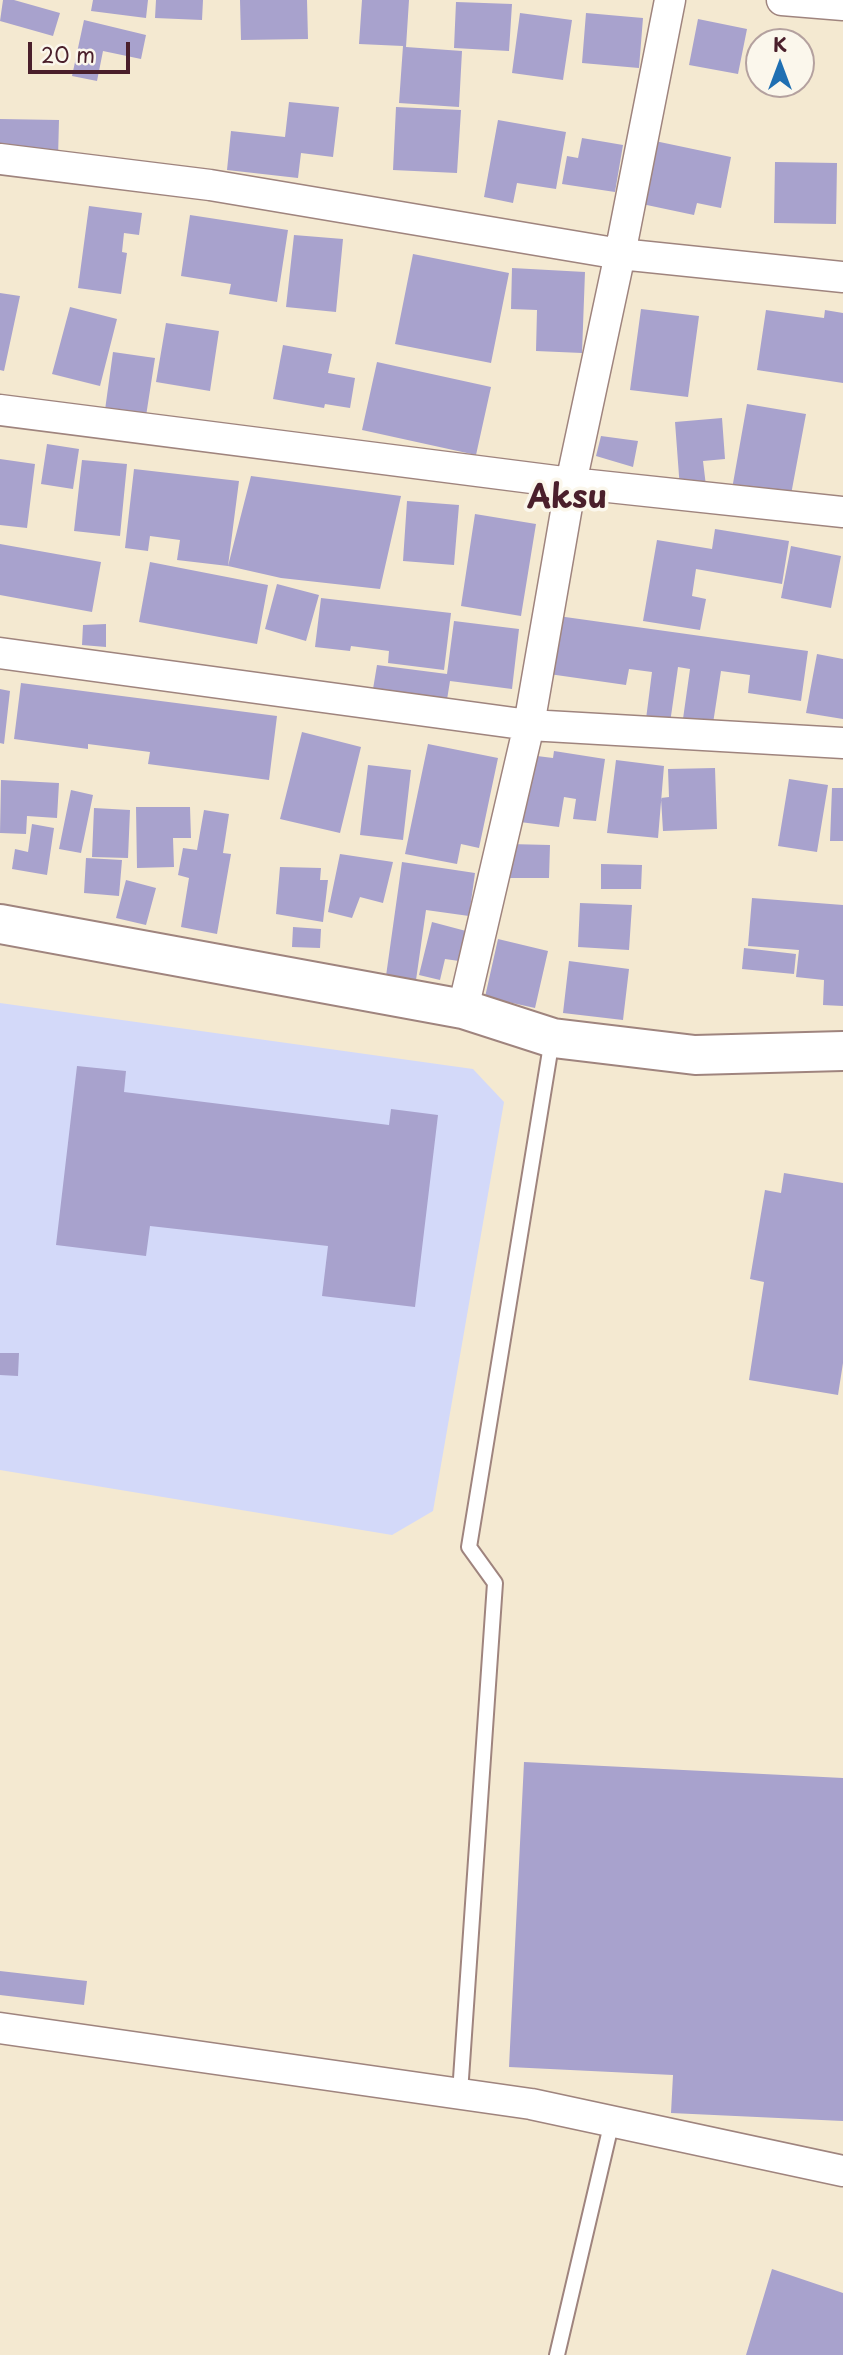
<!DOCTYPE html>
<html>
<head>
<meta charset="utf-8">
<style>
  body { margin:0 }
  #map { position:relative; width:843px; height:2355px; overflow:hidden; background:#f4e9d1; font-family:"Playpen Sans",sans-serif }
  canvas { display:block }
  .north { position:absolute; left:745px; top:28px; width:70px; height:70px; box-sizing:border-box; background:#fbf7ec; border:2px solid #b4a19f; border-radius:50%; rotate:0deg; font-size:19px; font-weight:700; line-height:28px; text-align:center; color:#4a1f2b }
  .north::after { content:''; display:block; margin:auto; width:24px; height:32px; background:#1f6fb2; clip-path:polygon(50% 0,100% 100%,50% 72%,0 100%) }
  .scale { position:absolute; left:28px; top:42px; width:102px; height:32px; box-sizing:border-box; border:4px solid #4a1f2b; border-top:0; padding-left:9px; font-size:21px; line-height:24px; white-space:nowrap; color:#4a1f2b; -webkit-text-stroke:5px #fbf7ec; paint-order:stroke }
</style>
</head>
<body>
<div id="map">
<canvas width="843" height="2355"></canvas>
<div class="north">K</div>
<div class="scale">20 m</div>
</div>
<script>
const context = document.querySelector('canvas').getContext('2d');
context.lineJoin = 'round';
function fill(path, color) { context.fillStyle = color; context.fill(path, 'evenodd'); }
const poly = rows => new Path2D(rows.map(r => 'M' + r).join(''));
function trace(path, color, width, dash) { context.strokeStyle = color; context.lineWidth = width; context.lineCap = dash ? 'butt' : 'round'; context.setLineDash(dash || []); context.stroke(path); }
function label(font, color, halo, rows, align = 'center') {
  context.font = font + ' "Playpen Sans",sans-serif'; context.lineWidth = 7; context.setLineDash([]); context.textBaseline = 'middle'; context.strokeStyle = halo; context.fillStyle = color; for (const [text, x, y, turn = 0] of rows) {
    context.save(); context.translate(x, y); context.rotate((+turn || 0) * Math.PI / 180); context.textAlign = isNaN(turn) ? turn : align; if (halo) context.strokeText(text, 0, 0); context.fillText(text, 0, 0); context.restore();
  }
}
const built = poly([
  [0,1003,473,1069,504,1102,433,1511,392,1535,0,1470]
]);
const building = poly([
  [3,0,14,0,60,13,53,36,0,21],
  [93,0,148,0,146,18,91,11],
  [156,0,203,0,202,20,155,18],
  [240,0,307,0,308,39,241,40],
  [362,0,409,0,406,47,462,51,459,107,399,103,403,46,359,44],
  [456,2,512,4,509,51,454,48],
  [520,13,572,20,563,80,512,73],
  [586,13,643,18,639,68,582,63],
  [698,19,747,29,738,74,689,65],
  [84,20,146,35,141,59,103,51,97,81,72,76],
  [289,102,339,107,333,157,301,153,298,178,227,170,231,131,285,137],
  [396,107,461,110,457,173,393,170],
  [0,119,59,120,58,158,0,157],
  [498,120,566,132,556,189,517,183,513,203,484,197],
  [582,138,623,145,615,192,562,184,567,156,578,158],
  [655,141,731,157,721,208,697,203,694,215,642,204],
  [775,162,837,163,836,224,774,223],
  [89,206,142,213,139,235,124,233,122,252,127,253,121,294,78,288],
  [190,215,288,230,277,302,229,294,231,284,181,276],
  [294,235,343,239,336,312,286,307],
  [413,254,509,273,491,363,395,344],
  [512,268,585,272,582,353,536,351,537,310,511,309],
  [0,293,20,296,4,371,0,370],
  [70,307,117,319,100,386,52,374],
  [641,309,699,316,688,397,630,390],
  [766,310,824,318,825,310,843,313,843,383,757,370],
  [166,323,219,331,210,391,156,382],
  [283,345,332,354,328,373,355,378,350,408,325,404,324,408,273,399],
  [113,352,155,358,146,416,105,410],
  [377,362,491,387,476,455,362,430],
  [747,404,806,414,790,500,732,489],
  [722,418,725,459,703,461,706,486,680,489,675,422],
  [601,436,638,441,633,467,596,456],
  [47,444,79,449,73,489,41,484],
  [0,459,35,464,27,528,0,525],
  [82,460,127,464,120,536,74,531],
  [134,469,239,481,228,566,251,476,401,496,380,589,281,578,228,566,177,560,180,540,150,536,148,551,125,548],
  [407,501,459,505,454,565,403,561],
  [475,514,536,524,521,616,461,606],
  [715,529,789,541,782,584,696,569,692,596,706,599,700,630,643,621,657,540,712,549],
  [0,544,101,562,92,612,0,595],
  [791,546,841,556,831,608,781,598],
  [150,562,268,585,257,644,139,622],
  [277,584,319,595,306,641,265,629],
  [321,598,451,613,444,670,388,663,389,651,351,646,350,651,315,647],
  [558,616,808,651,801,701,748,693,750,675,721,671,712,730,682,726,690,669,678,667,670,723,646,719,652,672,629,669,626,685,549,674],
  [454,621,519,629,512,689,450,681,445,712,371,701,377,665,447,674],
  [106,624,106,647,82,645,83,625],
  [817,654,843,659,843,719,806,713],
  [21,683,277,716,269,780,148,764,150,752,88,744,88,749,14,739],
  [0,689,10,691,4,744,0,743],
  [302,732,361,747,340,833,280,819],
  [428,744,498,758,479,848,461,844,457,864,405,854],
  [554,751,605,759,596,821,573,819,576,799,564,797,559,827,520,822,529,755,553,758],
  [616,760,664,766,658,838,607,833],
  [368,765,411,770,403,840,360,835],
  [715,768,717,829,663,831,661,798,669,797,668,769],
  [789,779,828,785,817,852,778,846],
  [1,780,59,783,57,818,27,816,26,834,0,833],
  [832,788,843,788,843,841,830,841],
  [71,790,93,795,81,853,59,849],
  [136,807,190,807,191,838,173,838,174,867,137,868],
  [94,808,130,810,128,858,92,857],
  [204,810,229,814,223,853,231,854,217,934,181,927,189,878,178,875,183,848,197,850],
  [32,824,54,828,47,875,12,869,15,849,28,852],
  [509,844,550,845,549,878,509,878],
  [340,854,393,862,383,903,360,897,352,918,328,912],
  [86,858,122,860,119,896,84,893],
  [402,862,475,873,469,916,426,910,416,980,386,976],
  [601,864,642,865,641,889,601,889],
  [280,867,321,868,320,880,328,880,323,922,276,914],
  [126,880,156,888,146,925,116,918],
  [752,898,843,905,843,1006,823,1005,824,980,796,977,799,950,748,946],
  [580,903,632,905,629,950,578,947],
  [432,922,466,931,459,961,445,959,440,980,419,975],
  [293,927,321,929,320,948,292,947],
  [498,939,548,951,535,1008,485,997],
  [744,948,796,954,794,974,742,969],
  [569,961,629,969,623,1020,563,1013],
  [77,1066,126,1071,124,1092,389,1125,391,1109,438,1115,415,1307,322,1296,328,1246,150,1226,146,1256,56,1245],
  [784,1173,843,1183,843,1363,838,1395,749,1380,764,1282,750,1279,765,1190,781,1193],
  [0,1353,19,1353,18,1376,0,1375],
  [524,1762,843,1778,843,2121,671,2113,673,2075,509,2067],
  [0,1971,87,1981,84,2005,0,1995],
  [772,2269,843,2293,843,2355,746,2355]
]);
const lane = poly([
  [460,2093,495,1583,469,1547,552,1039],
  [557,2355,612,2121]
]);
const street = poly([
  [782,0,843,5],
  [0,159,210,185,620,254,843,277],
  [0,410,571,483,843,512],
  [0,653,529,725,843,743],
  [463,1009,529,725,571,483,620,254,670,0],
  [0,2028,531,2104,843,2171]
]);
const secondary = poly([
  [0,924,463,1009,553,1038,695,1055,843,1051]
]);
const districtNames = [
  ["Aksu",567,499]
];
fill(built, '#d3d9f9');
fill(building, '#a8a2cd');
trace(lane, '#9f847e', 18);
trace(street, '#9f847e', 33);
trace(secondary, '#9f847e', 42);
trace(lane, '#fff', 14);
trace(street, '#fff', 30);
trace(secondary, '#fff', 38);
label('bold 32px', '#4a1f2b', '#fbf7ec', districtNames);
</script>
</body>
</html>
